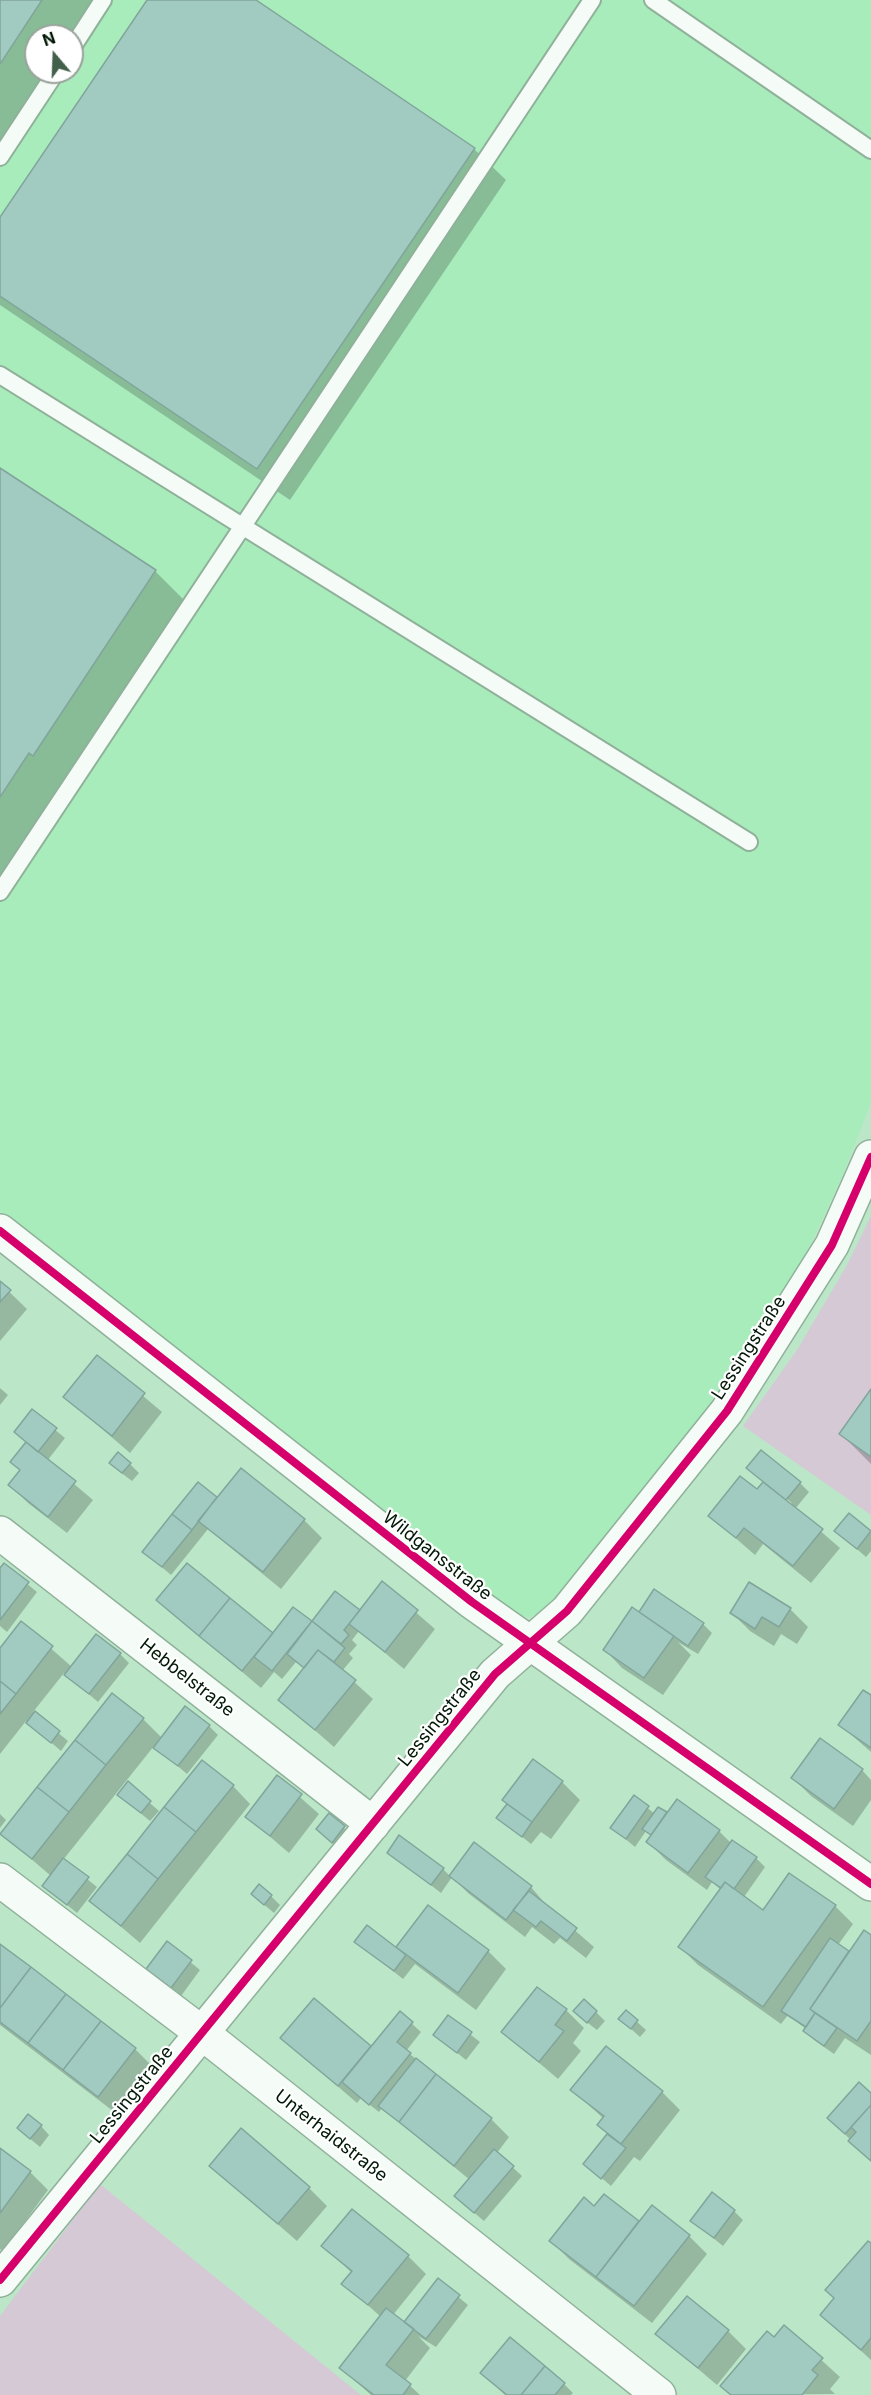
<!DOCTYPE html>
<html>
<head>
<meta charset="utf-8">
<style>
  body { margin:0 }
  #map { position:relative; width:871px; height:2395px; overflow:hidden; background:#bce6c8; font-family:Inter,sans-serif }
  canvas { display:block }
  .north { position:absolute; left:24px; top:24px; width:60px; height:60px; box-sizing:border-box; background:#fff; border:2px solid #99a39b; border-radius:50%; rotate:341deg; font-size:16px; font-weight:700; line-height:24px; text-align:center; color:#001806 }
  .north::after { content:''; display:block; margin:auto; width:21px; height:27px; background:#42604a; clip-path:polygon(50% 0,100% 100%,50% 72%,0 100%) }
</style>
</head>
<body>
<div id="map">
<canvas width="871" height="2395"></canvas>
<div class="north">N</div>
</div>
<script>
const context = document.querySelector('canvas').getContext('2d');
context.lineJoin = 'round';
function fill(path, color) { context.fillStyle = color; context.fill(path, 'evenodd'); }
const poly = rows => new Path2D(rows.map(r => 'M' + r).join(''));
function trace(path, color, width, dash) { context.strokeStyle = color; context.lineWidth = width; context.lineCap = dash ? 'butt' : 'round'; context.setLineDash(dash || []); context.stroke(path); }
function label(font, color, halo, rows, align = 'center') {
  context.font = font + ' Inter,sans-serif'; context.lineWidth = 4.5; context.setLineDash([]); context.textBaseline = 'middle'; context.strokeStyle = halo; context.fillStyle = color; for (const [text, x, y, turn = 0] of rows) {
    context.save(); context.translate(x, y); context.rotate((+turn || 0) * Math.PI / 180); context.textAlign = isNaN(turn) ? turn : align; if (halo) context.strokeText(text, 0, 0); context.fillText(text, 0, 0); context.restore();
  }
}
const built = poly([
  [0,0,871,0,871,1103,842,1177,794,1280,731,1379,564,1591,547,1608,531,1617,512,1615,0,1211],
  [36,36,72,36,72,72,36,72]
]);
const green = poly([
  [871,1216,871,1515,743,1426,797,1350,846,1267],
  [100,2184,361,2395,0,2395,0,2316]
]);
const shadow = poly([
  [0,0,94,0,70,36,36,36,36,72,47,72,0,145],
  [149,0,253,0,474,149,506,180,290,500,0,305,0,220],
  [0,470,155,571,187,603,66,786,61,784,0,876],
  [0,1283,27,1309,0,1341],
  [97,1357,162,1412,130,1453,65,1397],
  [0,1388,8,1395,0,1405],
  [871,1392,871,1464,841,1434],
  [32,1411,65,1438,47,1461,93,1500,67,1533,28,1503,10,1485,21,1471,27,1443,16,1432],
  [130,1464,139,1473,132,1481,120,1472],
  [755,1473,800,1483,809,1492,795,1509,840,1548,811,1583,763,1544,755,1555,710,1516,757,1491,790,1505,792,1503],
  [198,1484,217,1500,304,1520,322,1538,281,1589,208,1529,171,1575,144,1552],
  [849,1515,871,1533,871,1551,866,1557,836,1531],
  [4,1565,37,1592,7,1632,0,1626,0,1571],
  [383,1584,435,1629,404,1669,359,1631,352,1640,357,1645,349,1654,353,1658,342,1671,373,1699,334,1747,280,1700,305,1669,296,1662,282,1679,274,1672,261,1688,158,1600,273,1635,293,1609,312,1623,336,1593,360,1612],
  [790,1609,808,1627,797,1644,781,1634,774,1646,750,1631,732,1613],
  [639,1614,703,1624,712,1633,698,1654,678,1642,691,1655,663,1695,622,1668,605,1650],
  [22,1623,72,1667,120,1654,129,1663,98,1702,64,1673,33,1712,68,1741,61,1751,26,1721,0,1754,0,1651],
  [871,1697,871,1752,840,1725],
  [143,1719,162,1738,209,1726,218,1735,187,1774,154,1746,63,1860,97,1887,77,1913,44,1886,51,1876,2,1834],
  [862,1770,871,1780,871,1800,853,1826,811,1796,793,1778],
  [277,1777,319,1814,289,1853,247,1817],
  [562,1782,580,1800,551,1839,541,1832,531,1844,498,1817,508,1804],
  [128,1784,159,1811,150,1821,128,1803],
  [233,1786,250,1804,140,1943,91,1901],
  [634,1797,655,1814,659,1809,668,1815,719,1831,731,1843,756,1858,765,1867,744,1897,764,1912,835,1906,853,1924,838,1945,850,1954,871,1937,871,2055,845,2038,834,2054,814,2040,805,2031,806,2029,788,2015,781,2024,698,1965,680,1947,721,1890,712,1882,707,1890,666,1860,648,1842,652,1837,646,1831,635,1847,612,1828],
  [0,1814,6,1820,0,1828],
  [329,1815,353,1836,342,1850,327,1838],
  [475,1844,531,1887,548,1907,594,1947,586,1958,560,1938,554,1944,532,1927,525,1937,468,1893,452,1877,441,1893,389,1853,443,1869,450,1876],
  [271,1896,280,1905,274,1913,262,1903],
  [428,1907,488,1951,506,1969,476,2010,415,1964,403,1979,356,1942,401,1953],
  [167,1943,200,1970,181,1996,148,1969],
  [0,1945,135,2049,153,2067,117,2114,0,2025],
  [314,2000,371,2048,400,2013,421,2032,406,2051,491,2119,509,2137,497,2153,522,2176,484,2221,465,2205,470,2180,382,2108,379,2112,361,2098,357,2103,282,2038],
  [566,2010,584,2028,573,2043,581,2051,558,2079,503,2032],
  [596,2012,605,2021,597,2030,584,2020],
  [626,2012,646,2030,640,2037,620,2019],
  [448,2017,480,2042,466,2060,435,2035],
  [606,2048,662,2092,680,2110,640,2161,634,2157,611,2186,585,2164,609,2135,599,2125,604,2119,572,2090],
  [871,2095,871,2161,838,2127],
  [41,2126,49,2135,40,2147,28,2137],
  [0,2150,30,2172,48,2190,3,2251,0,2249],
  [211,2166,309,2188,327,2206,297,2241],
  [604,2196,639,2224,689,2236,707,2254,652,2323,569,2259,551,2241,595,2208],
  [734,2211,743,2220,723,2246,692,2221],
  [871,2245,871,2360,822,2315],
  [323,2246,408,2256,426,2274,393,2315,404,2324,438,2280,468,2305,436,2347,418,2336,430,2348,405,2381,420,2395,371,2395,341,2368,381,2317,344,2284,352,2273],
  [785,2327,840,2377,830,2389,835,2394,731,2395],
  [728,2331,746,2349,717,2385,657,2334],
  [482,2373,564,2384,573,2393,571,2395,505,2395]
]);
const building = poly([
  [0,0,42,0,0,64,0,0],
  [147,0,256,0,475,148,257,469,0,296,0,217,147,0],
  [0,468,156,570,33,756,29,753,0,797,0,468],
  [0,1281,11,1290,0,1302,0,1281],
  [97,1355,145,1393,112,1436,63,1397,97,1355],
  [871,1389,871,1457,839,1434,871,1389],
  [32,1409,57,1428,38,1452,14,1432,32,1409],
  [26,1442,76,1481,48,1517,8,1485,20,1470,10,1462,26,1442],
  [761,1450,801,1482,786,1500,746,1468,761,1450],
  [118,1452,131,1463,122,1473,109,1463,118,1452],
  [241,1468,305,1519,263,1572,198,1521,241,1468],
  [740,1476,757,1489,763,1482,823,1529,793,1566,744,1528,736,1538,708,1516,740,1476],
  [198,1482,217,1497,192,1530,172,1514,198,1482],
  [849,1513,871,1531,857,1549,834,1531,849,1513],
  [172,1514,192,1530,162,1567,142,1552,172,1514],
  [4,1563,29,1582,0,1620,0,1568,4,1563],
  [187,1563,230,1598,199,1636,156,1600,187,1563],
  [382,1581,418,1610,385,1652,349,1624,382,1581],
  [749,1582,791,1608,779,1627,762,1617,755,1629,730,1613,749,1582],
  [654,1589,704,1623,688,1646,639,1612,654,1589],
  [335,1591,360,1610,344,1630,349,1635,341,1644,312,1621,335,1591],
  [230,1598,273,1633,242,1671,199,1636,230,1598],
  [293,1607,312,1621,272,1671,254,1657,293,1607],
  [632,1607,674,1636,644,1678,603,1650,632,1607],
  [21,1621,53,1646,16,1694,0,1681,0,1648,21,1621],
  [312,1621,345,1648,334,1662,318,1650,304,1668,287,1654,312,1621],
  [96,1634,121,1653,89,1694,64,1675,96,1634],
  [318,1650,356,1680,315,1730,278,1700,318,1650],
  [0,1681,16,1694,0,1714,0,1681],
  [863,1690,871,1695,871,1748,838,1725,863,1690],
  [112,1693,144,1718,106,1765,75,1740,112,1693],
  [185,1706,210,1725,178,1766,153,1748,185,1706],
  [35,1711,60,1731,51,1743,26,1723,35,1711],
  [820,1738,863,1769,834,1809,791,1778,820,1738],
  [75,1740,106,1765,69,1812,37,1787,75,1740],
  [533,1759,563,1781,532,1822,502,1800,533,1759],
  [202,1760,234,1785,196,1832,164,1807,202,1760],
  [277,1775,302,1794,270,1836,245,1817,277,1775],
  [128,1781,151,1801,141,1813,117,1795,128,1781],
  [37,1787,69,1812,32,1859,0,1834,37,1787],
  [634,1795,649,1806,626,1839,610,1828,634,1795],
  [677,1799,720,1830,688,1873,646,1842,677,1799],
  [507,1804,532,1822,522,1837,496,1818,507,1804],
  [164,1807,196,1832,158,1879,127,1854,164,1807],
  [658,1807,667,1812,651,1835,642,1829,658,1807],
  [329,1813,345,1826,332,1843,316,1829,329,1813],
  [399,1835,444,1868,431,1885,387,1853,399,1835],
  [732,1840,757,1857,734,1889,725,1882,721,1888,705,1877,732,1840],
  [474,1842,532,1886,506,1920,449,1876,474,1842],
  [127,1854,158,1879,121,1926,89,1901,127,1854],
  [63,1858,89,1877,67,1905,42,1886,63,1858],
  [789,1873,836,1905,763,2007,678,1947,725,1882,763,1910,789,1873],
  [259,1884,272,1895,264,1905,251,1894,259,1884],
  [529,1891,577,1928,567,1941,541,1921,536,1927,513,1910,529,1891],
  [428,1905,489,1950,458,1993,396,1947,428,1905],
  [367,1925,406,1955,394,1971,354,1942,367,1925],
  [864,1930,871,1935,871,2021,857,2041,810,2009,864,1930],
  [830,1938,849,1951,810,2009,815,2013,806,2027,781,2011,830,1938],
  [167,1941,192,1960,171,1988,146,1969,167,1941],
  [0,1944,31,1967,0,2008,0,1944],
  [31,1967,66,1994,28,2043,0,2022,0,2008,31,1967],
  [537,1987,567,2009,555,2025,564,2031,539,2062,501,2032,537,1987],
  [66,1994,101,2021,63,2070,28,2043,66,1994],
  [314,1998,371,2046,338,2086,280,2038,314,1998],
  [584,1999,597,2011,587,2023,573,2011,584,1999],
  [626,2010,638,2020,631,2029,618,2019,626,2010],
  [400,2011,413,2022,397,2042,411,2053,369,2105,342,2082,400,2011],
  [815,2013,837,2028,824,2046,803,2031,815,2013],
  [448,2015,472,2032,457,2053,433,2035,448,2015],
  [101,2021,136,2048,98,2097,63,2070,101,2021],
  [606,2046,663,2091,621,2144,597,2125,604,2116,570,2090,606,2046],
  [416,2058,436,2074,399,2122,378,2106,416,2058],
  [436,2074,492,2118,454,2166,399,2122,436,2074],
  [859,2082,871,2093,871,2105,845,2134,827,2118,859,2082],
  [871,2105,871,2161,848,2141,856,2132,851,2127,871,2105],
  [28,2114,42,2125,30,2139,17,2128,28,2114],
  [241,2128,310,2187,278,2224,209,2166,241,2128],
  [607,2134,626,2148,601,2179,583,2164,607,2134],
  [0,2148,31,2171,0,2213,0,2148],
  [494,2149,514,2166,474,2213,454,2196,494,2149],
  [712,2192,735,2210,714,2238,690,2221,712,2192],
  [604,2194,639,2221,596,2277,549,2241,584,2197,594,2206,604,2194],
  [652,2205,690,2235,634,2306,596,2277,652,2205],
  [352,2209,409,2255,368,2305,341,2284,352,2271,321,2246,352,2209],
  [868,2241,871,2243,871,2338,861,2350,820,2315,834,2298,825,2290,868,2241],
  [438,2278,460,2295,426,2339,404,2322,438,2278],
  [687,2296,729,2330,698,2368,655,2334,687,2296],
  [386,2308,414,2329,386,2365,411,2384,403,2395,374,2395,339,2368,386,2308],
  [784,2325,823,2358,812,2370,818,2375,802,2395,731,2395,720,2386,767,2331,774,2337,784,2325],
  [510,2337,545,2366,521,2395,507,2395,480,2373,510,2337],
  [545,2366,565,2383,555,2395,521,2395,545,2366]
]);
const lane = poly([
  [653,0,871,150],
  [72,48,103,0],
  [0,157,56,72],
  [0,375,749,842],
  [0,892,592,0]
]);
const street = poly([
  [0,1231,472,1602,871,1884],
  [0,1533,373,1824],
  [0,1880,202,2033,659,2395],
  [0,2280,495,1674,567,1611,727,1411,832,1245,871,1157]
]);
const cycleway = poly([
  [0,1231,472,1602,871,1884],
  [0,2280,495,1674,567,1611,727,1411,832,1245,871,1157]
]);
const streetNames = [
  ["Lessingstraße",749,1348,-57],
  ["Wildgansstraße",437,1556,38],
  ["Hebbelstraße",187,1678,38],
  ["Lessingstraße",440,1718,-51],
  ["Lessingstraße",132,2095,-51],
  ["Unterhaidstraße",331,2136,38]
];
fill(built, '#a9ecbc');
fill(green, '#d5c9d5');
fill(shadow, '#0003');
fill(building, '#a1cac1');
trace(building, '#81a59b', 1.5);
trace(lane, '#8fb199', 20);
trace(street, '#8fb199', 36);
trace(lane, '#f5fbf7', 16);
trace(street, '#f5fbf7', 33);
trace(cycleway, '#d6006c', 8);
label('18px', '#001806', '#fff', streetNames);
</script>
</body>
</html>
